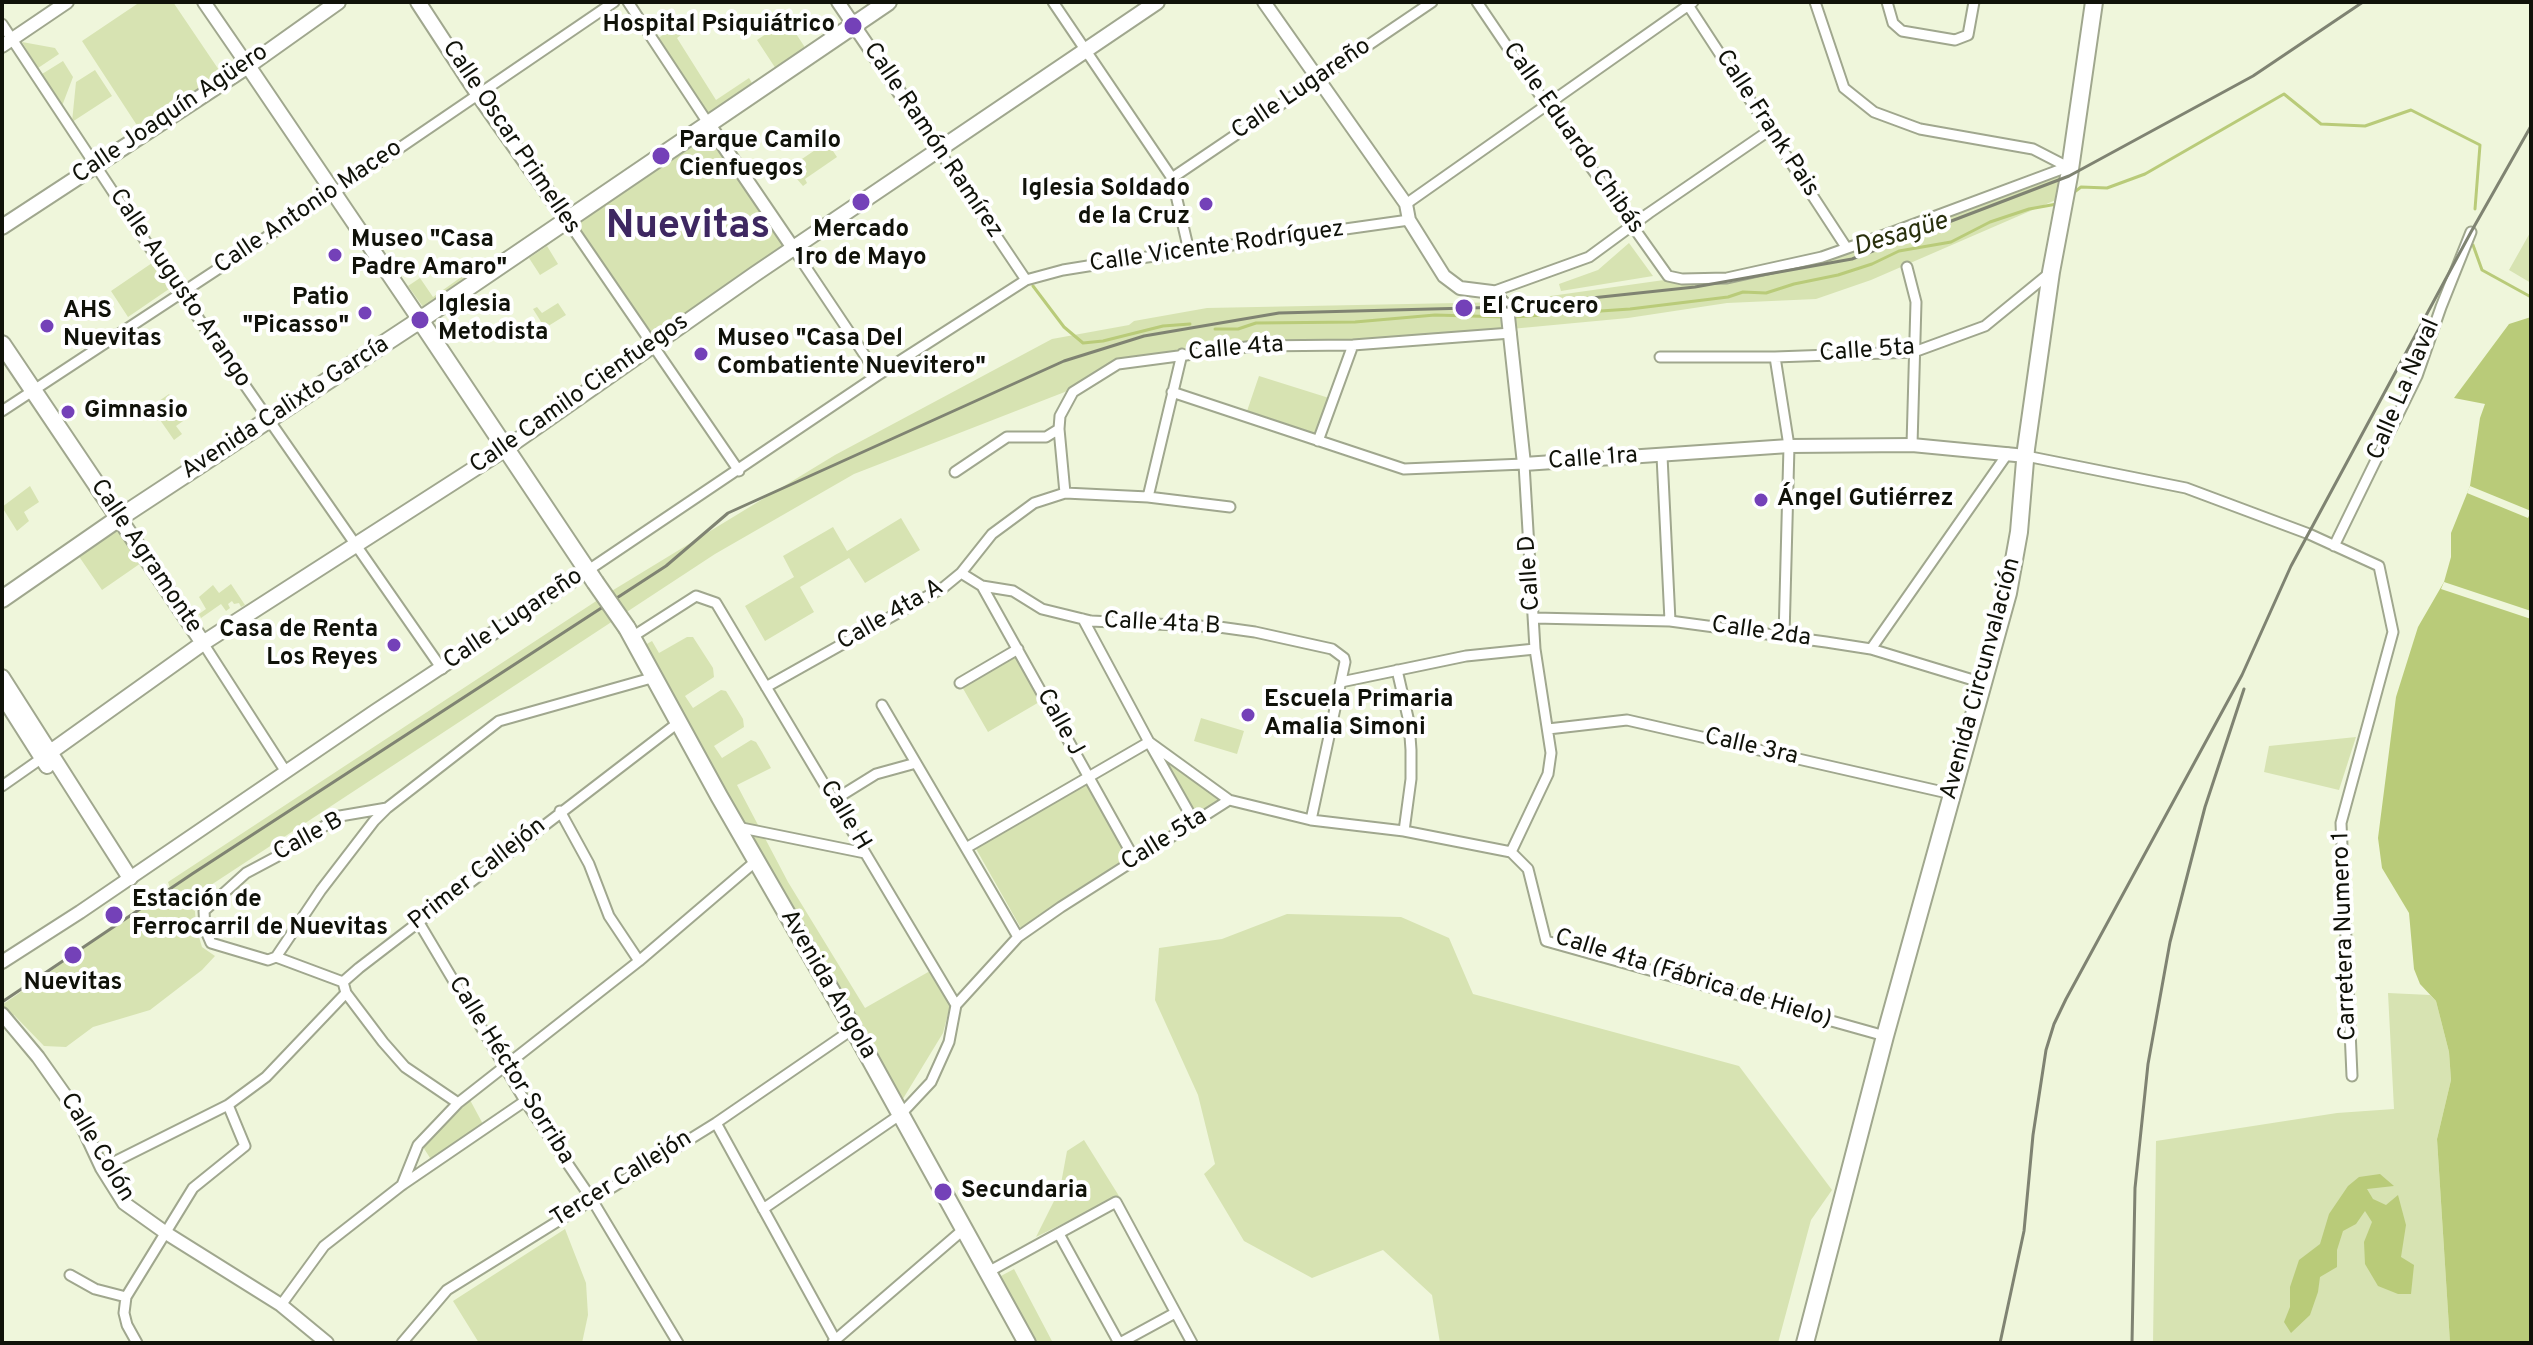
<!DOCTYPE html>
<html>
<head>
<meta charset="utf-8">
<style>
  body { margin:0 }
  #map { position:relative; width:2533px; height:1345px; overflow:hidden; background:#eff6db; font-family:Overpass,sans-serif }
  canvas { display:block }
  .frame { position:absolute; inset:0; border:4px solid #101209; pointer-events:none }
</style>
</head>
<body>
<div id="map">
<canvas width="2533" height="1345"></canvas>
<div class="frame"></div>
</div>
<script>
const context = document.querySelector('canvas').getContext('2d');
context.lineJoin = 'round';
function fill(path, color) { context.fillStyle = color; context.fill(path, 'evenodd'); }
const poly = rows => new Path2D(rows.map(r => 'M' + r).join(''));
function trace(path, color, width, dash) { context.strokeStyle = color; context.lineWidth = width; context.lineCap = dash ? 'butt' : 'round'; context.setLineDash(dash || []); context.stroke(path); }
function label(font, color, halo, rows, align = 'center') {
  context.font = font + ' Overpass,sans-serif'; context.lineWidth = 8; context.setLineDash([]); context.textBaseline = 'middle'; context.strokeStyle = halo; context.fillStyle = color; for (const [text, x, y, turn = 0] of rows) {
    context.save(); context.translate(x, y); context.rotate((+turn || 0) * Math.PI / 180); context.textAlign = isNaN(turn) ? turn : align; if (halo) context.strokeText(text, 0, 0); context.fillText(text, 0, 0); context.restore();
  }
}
const green = poly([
  [140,2,173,2,223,76,140,130,82,41],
  [787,20,806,49,776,69,757,40],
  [683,21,689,29,677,38,716,100,749,78,755,88,710,117,657,39],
  [22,42,55,48,59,54,38,68],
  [63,61,73,77,62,106,42,74],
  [95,70,112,96,72,122,76,82],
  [706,132,783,246,652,336,575,223],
  [827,142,837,157,805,179,807,183,803,186,797,179,807,172,799,161],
  [2065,171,2058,199,1871,280,1816,299,1727,303,1628,318,1351,344,1259,342,1116,363,1075,388,854,474,715,554,182,904,195,911,196,927,202,947,215,956,202,970,150,1010,93,1027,66,1047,44,1046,14,1015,2,1023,2,1005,170,888,168,882,610,592,835,455,1052,339,1129,325,1134,321,1207,308,1508,302,1664,280,1687,284,1724,280,1895,236],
  [2531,231,2531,283,2509,270],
  [1629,243,1653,276,1561,291,1559,284,1598,270],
  [547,246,558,264,540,275,529,258],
  [152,263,169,289,128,317,111,291],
  [467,273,471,279,426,311,408,286,420,278,433,297],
  [558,303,566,315,545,328,533,309,537,307,542,313],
  [1259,376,1329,398,1316,437,1246,414],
  [169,394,186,419,176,426,182,434,174,440,158,417,162,408,159,401],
  [30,486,39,502,24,512,29,521,17,531,2,507],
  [901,518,920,550,865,583,849,558,800,587,814,612,765,641,745,606,794,577,783,556,833,527,847,551],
  [117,528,141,563,102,590,78,555],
  [231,584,245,605,241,607,239,603,234,604,232,601,228,604,230,608,226,611,221,604,201,618,199,614,206,609,199,597,213,585,219,593],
  [687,637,693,637,713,668,714,677,685,696,693,708,721,690,726,691,743,719,744,727,714,746,722,758,751,740,756,742,762,752,771,768,737,785,788,882,865,1008,930,971,950,1006,943,1033,901,1102,645,645,652,641,659,653],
  [1015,655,1041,701,988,732,961,685],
  [1201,718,1244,731,1237,754,1194,741],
  [2356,737,2339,790,2264,772,2269,746],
  [1149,742,1229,800,1195,823],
  [1088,783,1124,848,1119,867,1072,894,1022,930,975,847],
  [1287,914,1401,917,1449,938,1473,994,1739,1066,1832,1190,1811,1220,1778,1343,1440,1343,1432,1295,1383,1250,1312,1278,1244,1241,1204,1174,1215,1164,1198,1095,1155,1000,1159,948,1222,939],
  [2388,993,2430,995,2436,1001,2449,1052,2451,1080,2437,1139,2450,1343,2153,1343,2156,1141,2337,1113,2394,1109],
  [470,1100,484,1126,432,1161,423,1147],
  [1084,1140,1119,1196,1036,1237,1060,1189,1067,1151],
  [565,1229,586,1283,588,1315,582,1343,479,1343,453,1301],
  [1014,1269,1053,1343,1036,1343,999,1277]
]);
const water = poly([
  [2531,317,2531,1343,2450,1343,2437,1139,2451,1080,2449,1052,2436,1001,2420,984,2414,969,2409,913,2382,868,2378,838,2396,697,2418,627,2444,582,2451,557,2451,533,2470,486,2480,418,2485,404,2454,398,2509,324],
  [2380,1174,2394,1186,2367,1189,2373,1199,2386,1205,2398,1195,2406,1225,2401,1257,2414,1265,2411,1294,2398,1294,2378,1286,2365,1264,2364,1242,2372,1222,2365,1211,2356,1224,2343,1231,2337,1250,2337,1267,2320,1277,2318,1292,2310,1315,2291,1333,2284,1322,2290,1307,2290,1287,2299,1260,2320,1244,2329,1214,2348,1186,2359,1177]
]);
const pier = poly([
  [2470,486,2531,511,2528,518,2467,493],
  [2444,582,2531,611,2531,619,2441,589]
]);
const stream = poly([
  [2073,193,2081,187,2107,188,2145,174,2284,94,2321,124,2365,126,2411,110,2480,145,2475,209],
  [2473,245,2482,270,2531,297],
  [1033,286,1064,327,1083,343,1103,341,1163,326,1190,324],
  [1513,317,1630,309,1728,297,1743,292,1766,293,1794,284,1838,275,1872,264,1899,251,1951,242,1990,222,2029,209,2057,204],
  [1215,329,1238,329,1256,323,1355,322,1435,315,1506,317]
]);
const minor = poly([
  [628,2,708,123],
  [1053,2,1172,178,1189,251],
  [1477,2,1546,104,1668,276,1682,279,1727,278,1822,257,1893,232,2070,166],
  [1686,2,1846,247],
  [1815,2,1844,88,1874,112,1920,129,2033,149,2068,167],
  [1887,2,1893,23,1902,31,1955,40,1968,35,1974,2],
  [2,24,160,263,442,669],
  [938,149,1026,280],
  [1172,178,1432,2],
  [1406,204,1693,2],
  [567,220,739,471],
  [793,248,878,375],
  [1907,267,1916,302,1912,445],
  [1492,292,1589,257,1649,213,1770,130],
  [1660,357,1775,357,1914,352,1985,326,2051,272],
  [1775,357,1789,446,1784,637],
  [1172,392,1404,469,1524,464,1535,649,1551,753,1548,774,1511,852],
  [2,411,335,192,614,2],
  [1318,441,1353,345],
  [1662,456,1670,621],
  [2026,456,2186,488,2309,534,2379,566,2393,632,2341,823,2352,1076],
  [955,472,1007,437,1046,437,1059,429],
  [1065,493,1059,429,1060,416,1073,392,1118,364,1254,346,1353,345,1511,333],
  [1148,497,1182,354],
  [2334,546,2417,376,2441,307,2471,232],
  [587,571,878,375,1026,280,1063,270,1119,261,1409,220],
  [961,573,982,586,1013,591,1042,609,1091,621,1219,627,1255,632,1332,649,1344,658,1345,662,1311,820],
  [982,586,1135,860],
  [1534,618,1670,621,1826,642,1871,649,1983,683],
  [1083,619,1149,742,1229,800],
  [632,637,696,596,716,603,956,1005,949,1042,931,1082,901,1114,763,1209],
  [203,643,286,772],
  [1871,649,2008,453],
  [1397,670,1409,722,1411,750,1411,779,1404,831],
  [1341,682,1466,656,1535,649],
  [960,683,1018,649],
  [766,687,944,587,961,573,992,534,1034,503,1065,493,1148,497,1230,507],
  [882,705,1018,937],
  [1548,729,1627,720,1952,794],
  [2,786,42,758],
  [834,800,876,774,916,763],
  [560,811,589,864,609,916,639,961],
  [737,827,865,853],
  [966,848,1149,742,1195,823],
  [1511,852,1528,869,1546,941,1885,1036],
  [418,921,525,1101,591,1198,678,1343],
  [276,957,268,960,211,943,205,929,204,911,246,873,276,857,340,816,387,808],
  [343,982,276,957,321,890,374,821,387,808,499,721,655,677],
  [346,993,383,1042,405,1067,458,1103],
  [956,1005,1018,937,1061,907,1229,800,1311,820,1404,831,1511,852],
  [716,1123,837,1343],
  [102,1168,228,1105,266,1077,346,993,343,982,359,968,679,722],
  [402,1185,418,1145,458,1103,639,961,756,861],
  [1059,1234,1119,1343],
  [988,1272,1116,1202,1192,1343],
  [70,1275,95,1289,126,1297],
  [281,1305,324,1246,402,1185,525,1101],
  [833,1342,964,1229],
  [137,1343,127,1325,124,1313,126,1297,193,1188,245,1146,228,1105],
  [402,1343,447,1290,716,1123,853,1029],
  [1120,1343,1175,1313]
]);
const tertiary = poly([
  [204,2,248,66],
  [838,2,938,149],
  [1264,2,1406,204,1409,220,1444,276,1460,288,1492,292,1507,307,1524,464,1789,446,1912,445,2026,456],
  [2,46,67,2],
  [708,123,793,248],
  [2,962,80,912,375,711,587,571],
  [2,1014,38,1057,74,1108,102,1168,124,1203,166,1233,281,1305,327,1343]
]);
const secondary = poly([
  [418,2,478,94,567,220],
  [248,66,420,320],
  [2,227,248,66,338,2],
  [119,518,203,643],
  [2,677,130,878],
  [2,695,47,766],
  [42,758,203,643,505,449,755,274,1157,2]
]);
const primary = poly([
  [420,320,595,582],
  [2,344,119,518],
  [2,599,119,518,420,320,888,2],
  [627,628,719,796,859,1039,1027,1343]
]);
const trunk = poly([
  [1805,1343,1885,1036,2008,593,2019,532,2026,449,2051,272,2069,176,2094,2]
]);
const rail = poly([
  [2,1002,192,874,666,566,728,513,1064,361,1144,336,1279,313,1507,307,1695,287,1852,259,2069,176,2253,76,2363,2],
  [2000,1343,2024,1231,2033,1135,2046,1050,2054,1024,2066,999,2242,675,2291,566,2471,232,2531,126],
  [2132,1343,2135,1188,2148,1064,2170,942,2205,807,2244,689]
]);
const primaryBridge = poly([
  [595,582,627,628]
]);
const markers = [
  [853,26,10,"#7441b8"],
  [661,156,10,"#7441b8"],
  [861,202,10,"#7441b8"],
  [1206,204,8,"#7441b8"],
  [335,255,8,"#7441b8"],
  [1464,308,10,"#7441b8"],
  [365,313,8,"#7441b8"],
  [420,320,10,"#7441b8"],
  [47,326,8,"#7441b8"],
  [701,354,8,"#7441b8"],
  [68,412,8,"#7441b8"],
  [1761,500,8,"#7441b8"],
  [394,645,8,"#7441b8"],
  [1248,715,8,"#7441b8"],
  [114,915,10,"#7441b8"],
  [73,955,10,"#7441b8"],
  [943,1192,10,"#7441b8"]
];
const poiNames = [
  ["Hospital Psiquiátrico",835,26,"right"],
  ["Parque Camilo",679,142],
  ["Cienfuegos",679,170],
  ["Iglesia Soldado",1190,190,"right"],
  ["de la Cruz",1190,218,"right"],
  ["Mercado",861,231,"center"],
  ["1ro de Mayo",861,259,"center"],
  ["Museo \"Casa",351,241],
  ["Padre Amaro\"",351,269],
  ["Patio",349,299,"right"],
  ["\"Picasso\"",349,327,"right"],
  ["Iglesia",438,306],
  ["Metodista",438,334],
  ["El Crucero",1482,308],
  ["AHS",63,312],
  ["Nuevitas",63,340],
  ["Museo \"Casa Del",717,340],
  ["Combatiente Nuevitero\"",717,368],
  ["Gimnasio",84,412],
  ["Ángel Gutiérrez",1777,500],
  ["Casa de Renta",378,631,"right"],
  ["Los Reyes",378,659,"right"],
  ["Escuela Primaria",1264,701],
  ["Amalia Simoni",1264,729],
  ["Estación de",132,901],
  ["Ferrocarril de Nuevitas",132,929],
  ["Nuevitas",73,984,"center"],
  ["Secundaria",961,1192]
];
const streetNames = [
  ["Calle Lugareño",1302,90,-34],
  ["Calle Joaquín Agüero",171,115,-34],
  ["Calle Frank Pais",1766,124,57],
  ["Calle Oscar Primelles",510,138,56],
  ["Calle Eduardo Chibás",1572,139,55],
  ["Calle Ramón Ramírez",932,141,56],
  ["Calle Antonio Maceo",309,208,-34],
  ["Calle Vicente Rodríguez",1217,248,-8],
  ["Calle Augusto Arango",179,289,56],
  ["Calle 4ta",1236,350,-5],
  ["Calle 5ta",1867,352,-4],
  ["Calle La Naval",2405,390,-67],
  ["Calle Camilo Cienfuegos",580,395,-35],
  ["Avenida Calixto García",286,409,-33],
  ["Calle 1ra",1593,460,-4],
  ["Calle Agramonte",145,557,56],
  ["Calle D",1531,573,-94],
  ["Calle 4ta A",891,616,-30],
  ["Calle Lugareño",514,620,-34],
  ["Calle 4ta B",1162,625,3],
  ["Calle 2da",1761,633,8],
  ["Avenida Circunvalación",1982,679,-75],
  ["Calle J",1059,723,61],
  ["Calle 3ra",1751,748,13],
  ["Calle H",844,816,59],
  ["Calle B",309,838,-29],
  ["Calle 5ta",1165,841,-32],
  ["Primer Callejón",478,875,-38],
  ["Carretera Numero 1",2346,936,-92],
  ["Calle 4ta (Fábrica de Hielo)",1693,980,17],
  ["Avenida Angola",827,985,60],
  ["Calle Héctor Sorriba",510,1071,58],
  ["Calle Colón",96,1148,59],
  ["Tercer Callejón",622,1180,-32]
];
const waterNames = [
  ["Desagüe",1901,236,-17]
];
const townNames = [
  ["Nuevitas",688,229]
];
fill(green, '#d7e3b2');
fill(water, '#b9cb79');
fill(pier, '#eff6db');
trace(stream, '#b9cb79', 3);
trace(minor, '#a0a78e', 13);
trace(tertiary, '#a0a78e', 16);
trace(secondary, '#a0a78e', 18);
trace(primary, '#a0a78e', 20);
trace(trunk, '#a0a78e', 20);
trace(minor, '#fff', 9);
trace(tertiary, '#fff', 12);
trace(secondary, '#fff', 14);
trace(primary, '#fff', 16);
trace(trunk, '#fff', 16);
trace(rail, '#7f8372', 3);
trace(primaryBridge, '#a0a78e', 20, []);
trace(primaryBridge, '#fff', 16);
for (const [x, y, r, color] of markers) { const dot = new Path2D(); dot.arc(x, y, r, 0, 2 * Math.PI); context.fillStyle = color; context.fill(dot); trace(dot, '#fff', 3); }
label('bold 24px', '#101209', '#fff', poiNames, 'left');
label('24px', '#101209', '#fff', streetNames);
label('italic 26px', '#29300d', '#fff', waterNames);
label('bold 40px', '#3e2761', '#fff', townNames);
</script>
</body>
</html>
